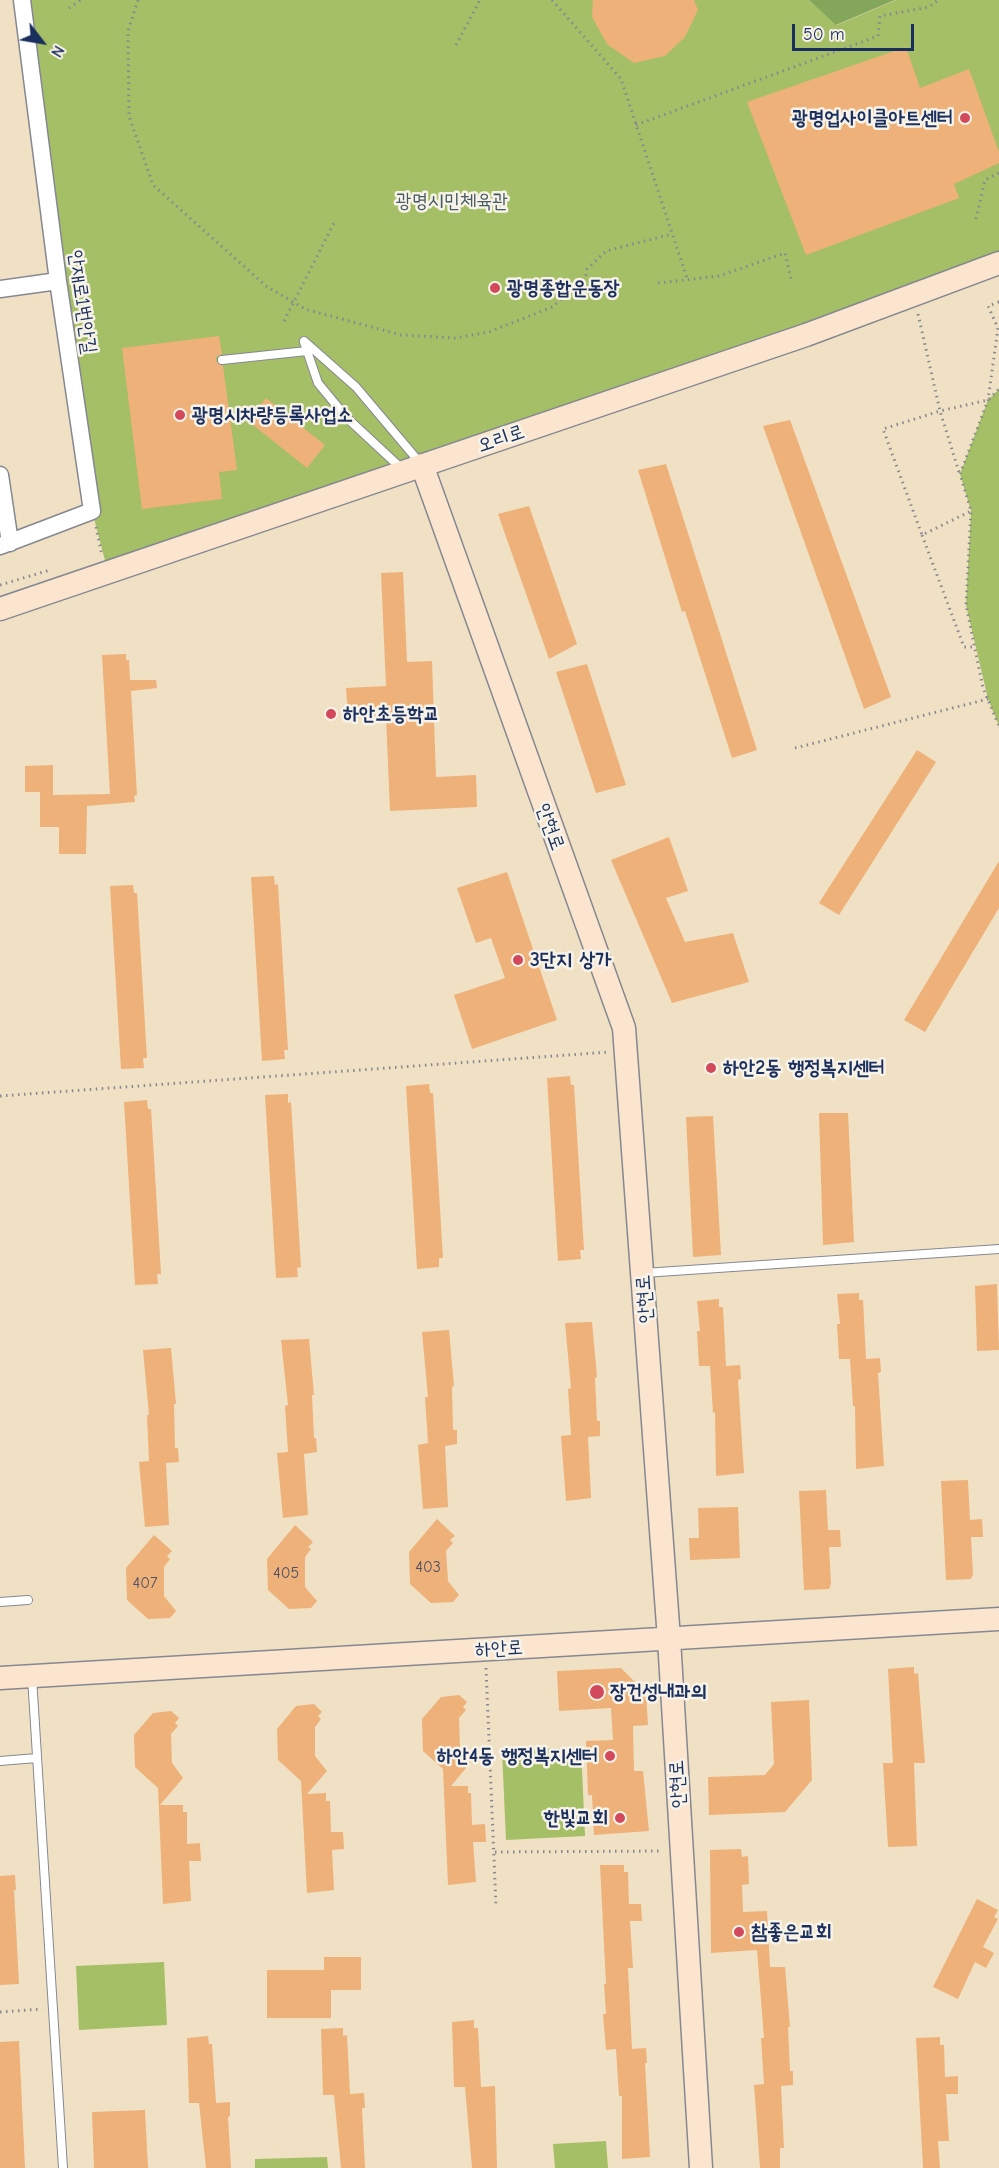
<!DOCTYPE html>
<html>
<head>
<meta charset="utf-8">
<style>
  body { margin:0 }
  #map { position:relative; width:999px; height:2168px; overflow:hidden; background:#f1e1c4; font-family:"Comic Neue",sans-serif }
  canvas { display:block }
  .north { position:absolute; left:12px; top:12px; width:60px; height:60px; -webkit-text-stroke:4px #f7f3e8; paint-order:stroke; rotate:121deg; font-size:16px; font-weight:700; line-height:24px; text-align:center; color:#1b2f5e }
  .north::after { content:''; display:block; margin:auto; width:21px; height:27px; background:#1b2f5e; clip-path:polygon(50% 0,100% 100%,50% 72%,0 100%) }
  .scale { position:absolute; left:792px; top:24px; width:122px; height:27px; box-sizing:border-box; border:3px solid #1b2f5e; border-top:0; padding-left:8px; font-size:18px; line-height:21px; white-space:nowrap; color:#1b2f5e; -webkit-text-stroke:4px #f7f3e8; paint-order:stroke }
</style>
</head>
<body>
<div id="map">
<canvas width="999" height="2168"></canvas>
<div class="north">N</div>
<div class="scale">50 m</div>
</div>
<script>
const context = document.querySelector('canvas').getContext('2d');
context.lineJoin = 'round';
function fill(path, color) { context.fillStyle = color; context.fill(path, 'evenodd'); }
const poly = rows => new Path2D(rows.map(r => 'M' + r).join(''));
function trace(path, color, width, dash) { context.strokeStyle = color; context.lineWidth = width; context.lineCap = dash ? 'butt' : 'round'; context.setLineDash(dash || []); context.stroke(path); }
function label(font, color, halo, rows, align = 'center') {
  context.font = font + ' "Comic Neue","Poor Story",sans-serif'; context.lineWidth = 5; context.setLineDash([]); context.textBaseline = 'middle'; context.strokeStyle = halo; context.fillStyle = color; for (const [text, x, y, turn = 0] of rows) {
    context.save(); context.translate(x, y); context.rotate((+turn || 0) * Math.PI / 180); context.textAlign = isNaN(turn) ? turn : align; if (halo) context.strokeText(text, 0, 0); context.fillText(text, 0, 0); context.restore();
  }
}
const green = poly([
  [22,0,809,0,837,25,896,0,999,0,999,263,108,572,92,511],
  [999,389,999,726,988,699,966,605,971,511,960,474,988,400],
  [581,1747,585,1836,506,1840,502,1751],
  [164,1962,167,2025,79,2030,76,1966],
  [606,2141,608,2168,555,2168,553,2144],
  [327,2157,328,2168,255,2168,255,2159]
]);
const forest = poly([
  [809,0,895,0,836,25]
]);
const building = poly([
  [593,0,694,0,698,10,685,37,665,56,634,63,607,44,592,17],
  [906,47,920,88,969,69,999,152,999,163,954,184,959,198,806,255,747,102],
  [219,336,222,354,216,357,216,361,223,366,237,470,219,472,222,499,142,509,122,348],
  [266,398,325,445,307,468,248,421],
  [790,420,891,697,864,709,763,426],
  [666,464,757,750,732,758,685,611,682,612,638,470],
  [529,506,577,644,549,659,498,514],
  [403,572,407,662,432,661,436,777,476,775,477,807,390,811,386,716,348,718,346,688,386,686,381,573],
  [126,654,126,660,129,660,130,680,156,680,157,688,131,691,137,795,134,796,135,802,87,806,86,854,59,854,59,827,40,827,40,792,25,792,25,766,53,765,53,795,110,794,102,655],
  [587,664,626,785,596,793,556,672],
  [917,750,936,762,839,915,819,903],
  [669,837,688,891,666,898,685,942,733,933,749,982,672,1003,611,860],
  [999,861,999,908,925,1032,904,1020],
  [507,872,557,1020,472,1049,454,995,505,978,491,938,476,943,457,888],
  [274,876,275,885,278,884,288,1050,284,1050,285,1059,262,1061,251,877],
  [133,885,134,893,137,893,147,1058,143,1058,144,1068,121,1069,110,886],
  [570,1076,571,1085,574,1085,584,1250,580,1250,581,1259,558,1261,547,1078],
  [429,1084,430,1093,433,1093,443,1258,439,1258,439,1267,417,1269,406,1086],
  [288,1094,288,1103,291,1102,301,1267,297,1268,298,1277,276,1278,265,1095],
  [147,1100,148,1109,151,1109,161,1274,157,1274,158,1284,135,1285,124,1102],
  [819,1113,848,1113,854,1242,823,1245],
  [713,1116,721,1255,693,1257,686,1117],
  [997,1284,999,1350,977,1351,975,1286],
  [859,1293,859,1300,863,1300,866,1359,880,1358,881,1372,878,1373,884,1466,856,1469,855,1406,853,1406,850,1359,839,1359,837,1324,840,1324,837,1294],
  [719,1299,719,1307,723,1307,726,1366,740,1365,741,1379,738,1380,744,1473,716,1476,715,1412,713,1413,710,1366,699,1366,697,1331,700,1331,697,1301],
  [592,1322,597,1377,595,1378,597,1421,600,1421,600,1436,588,1437,591,1498,566,1501,561,1436,571,1435,568,1389,571,1388,565,1323],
  [449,1330,454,1386,452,1387,453,1430,457,1430,457,1444,445,1446,448,1507,423,1509,418,1445,428,1443,425,1397,428,1397,422,1332],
  [309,1339,314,1395,312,1395,314,1438,316,1438,317,1452,304,1454,308,1515,283,1518,277,1453,288,1452,285,1406,288,1405,281,1340],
  [171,1348,176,1404,174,1404,175,1448,178,1448,179,1462,166,1463,169,1525,145,1527,139,1462,149,1461,147,1415,149,1415,143,1350],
  [968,1480,970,1520,982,1519,983,1537,971,1537,973,1574,971,1579,946,1580,941,1481],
  [826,1490,828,1530,840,1530,841,1547,829,1547,831,1584,829,1589,804,1590,799,1491],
  [738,1507,740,1558,690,1560,689,1538,699,1538,698,1508],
  [437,1519,455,1536,450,1540,453,1543,446,1551,448,1581,459,1595,453,1602,431,1603,410,1584,409,1552],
  [295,1525,313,1542,308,1547,311,1549,305,1557,305,1587,317,1601,311,1608,289,1609,268,1590,267,1559],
  [154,1535,172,1551,167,1556,170,1559,164,1567,164,1596,176,1611,170,1618,148,1619,127,1600,126,1568],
  [914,1667,914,1674,918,1673,925,1763,914,1763,917,1846,888,1847,883,1763,893,1763,888,1669],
  [621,1668,646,1693,648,1725,633,1726,634,1771,643,1771,649,1831,594,1835,592,1795,588,1795,586,1741,613,1740,611,1708,559,1711,557,1671],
  [459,1695,467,1702,463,1707,466,1710,459,1718,460,1747,471,1762,451,1786,468,1786,468,1793,471,1793,472,1825,485,1824,486,1842,473,1842,476,1882,448,1885,443,1769,423,1751,422,1719,441,1697],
  [809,1700,812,1780,785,1812,709,1815,708,1777,765,1775,774,1764,771,1702],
  [314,1704,322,1712,318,1716,321,1719,315,1727,315,1756,327,1771,307,1794,326,1793,326,1801,330,1801,331,1832,343,1832,344,1849,332,1850,334,1890,307,1893,301,1781,278,1760,277,1729,296,1706],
  [171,1711,179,1718,175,1723,178,1726,171,1734,172,1763,183,1778,160,1805,183,1805,183,1812,187,1812,187,1844,200,1843,201,1861,189,1861,191,1901,163,1904,158,1788,135,1767,134,1735,153,1713],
  [741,1849,742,1857,748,1856,749,1884,742,1885,743,1912,767,1911,770,1967,785,1967,790,2027,788,2027,790,2071,793,2071,793,2085,781,2086,784,2148,780,2148,780,2168,760,2168,754,2085,764,2084,761,2038,764,2038,757,1950,711,1953,710,1850],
  [600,1865,624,1865,624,1872,628,1872,629,1904,641,1904,642,1921,630,1921,633,1968,628,1968,632,2049,646,2048,647,2063,645,2063,650,2157,622,2159,622,2096,619,2096,616,2049,606,2050,603,2014,606,2014,604,1984,606,1984],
  [15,1875,16,1890,14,1890,19,1984,0,1985,0,1876],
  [977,1899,998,1910,994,1917,998,1919,983,1947,994,1953,986,1968,975,1962,958,1999,933,1987],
  [324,1957,361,1957,361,1990,331,1990,331,2018,267,2018,267,1970,324,1970],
  [474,2020,474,2028,478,2028,481,2087,495,2086,497,2168,472,2168,465,2087,454,2087,452,2022],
  [343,2028,343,2036,347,2035,350,2094,364,2093,365,2108,362,2108,365,2168,341,2168,334,2095,323,2095,321,2029],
  [208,2036,209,2044,212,2044,216,2103,230,2102,230,2116,228,2117,231,2168,206,2168,199,2103,189,2103,187,2038],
  [940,2037,940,2045,944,2045,945,2077,958,2076,958,2094,946,2094,949,2141,938,2141,940,2168,923,2168,916,2038],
  [19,2041,25,2168,0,2168,0,2042],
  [145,2110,148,2168,94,2168,92,2112]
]);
const path = poly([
  [138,0,128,31,129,116,153,185,266,286,305,309,401,335,455,338,489,332,552,307,585,279,587,269,606,251,672,234],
  [552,0,621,79,688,281],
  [69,8,81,0],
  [456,45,480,0],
  [636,125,878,36,880,16,929,7,938,0],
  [976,219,985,180,999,173],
  [658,283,719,276,785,253,792,283],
  [999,302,988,306,998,328,988,400,960,474,971,511,966,605,983,688,999,726],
  [918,314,940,411,988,400,999,389],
  [284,321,334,223],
  [959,472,940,411,883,429,922,535,971,511],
  [96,527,102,555],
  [922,535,964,647,975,647],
  [0,585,50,570],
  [795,748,988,699],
  [0,1096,609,1052],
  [486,1668,496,1906],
  [495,1852,662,1851],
  [0,2012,42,2009]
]);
const lane = poly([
  [304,341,356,387,421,464],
  [304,342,318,383,346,417,402,469],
  [222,360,307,351],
  [644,1273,999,1249],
  [0,1602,28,1600],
  [32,1677,63,2168],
  [0,1761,37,1758]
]);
const street = poly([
  [0,289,58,281],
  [0,475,10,543],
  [0,546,92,511,58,281,22,0]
]);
const secondary = poly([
  [422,465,624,1028,669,1639,701,2168],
  [0,609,806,335,999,263],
  [0,1678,999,1619]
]);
const markers = [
  [965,118,6,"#d1495b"],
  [495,288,6,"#d1495b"],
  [180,415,6,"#d1495b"],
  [331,714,6,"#d1495b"],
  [518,960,6,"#d1495b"],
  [711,1068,6,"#d1495b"],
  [597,1692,8,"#d1495b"],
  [610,1756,6,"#d1495b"],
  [620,1818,6,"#d1495b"],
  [739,1932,6,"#d1495b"]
];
const numberNames = [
  ["403",428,1567],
  ["405",286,1573],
  ["407",145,1583]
];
const poiNames = [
  ["광명업사이클아트센터",953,118,"right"],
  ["광명종합운동장",507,288],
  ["광명시차량등록사업소",192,415],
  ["하안초등학교",343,714],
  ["3단지 상가",530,960],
  ["하안2동 행정복지센터",723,1068],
  ["장건성내과의",610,1692],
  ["하안4동 행정복지센터",598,1756,"right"],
  ["한빛교회",608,1818,"right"],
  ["참좋은교회",751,1932]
];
const parkNames = [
  ["광명시민체육관",452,201]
];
const streetNames = [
  ["안재로1번안길",82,302,82],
  ["오리로",501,439,-19],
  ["안현로",550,827,70],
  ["안현로",645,1299,-94],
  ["하안로",499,1649,-3],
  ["안현로",678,1784,-93]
];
fill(green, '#a5bf66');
fill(forest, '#84a65b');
fill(building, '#edb179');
trace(lane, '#868891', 10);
trace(street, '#868891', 19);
trace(secondary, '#868891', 25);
trace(path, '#868891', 3, [1.5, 4.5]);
trace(lane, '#fff', 8);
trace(street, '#fff', 16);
trace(secondary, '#fce5cf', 22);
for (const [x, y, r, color] of markers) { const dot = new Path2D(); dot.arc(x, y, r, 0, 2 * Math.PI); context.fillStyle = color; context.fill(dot); trace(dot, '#f7f3e8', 2); }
label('16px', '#505065', null, numberNames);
label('bold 20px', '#1b2f5e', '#f7f3e8', poiNames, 'left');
label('20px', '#445a60', '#f7f3e8', parkNames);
label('20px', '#1b2f5e', '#f7f3e8', streetNames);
</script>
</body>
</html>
